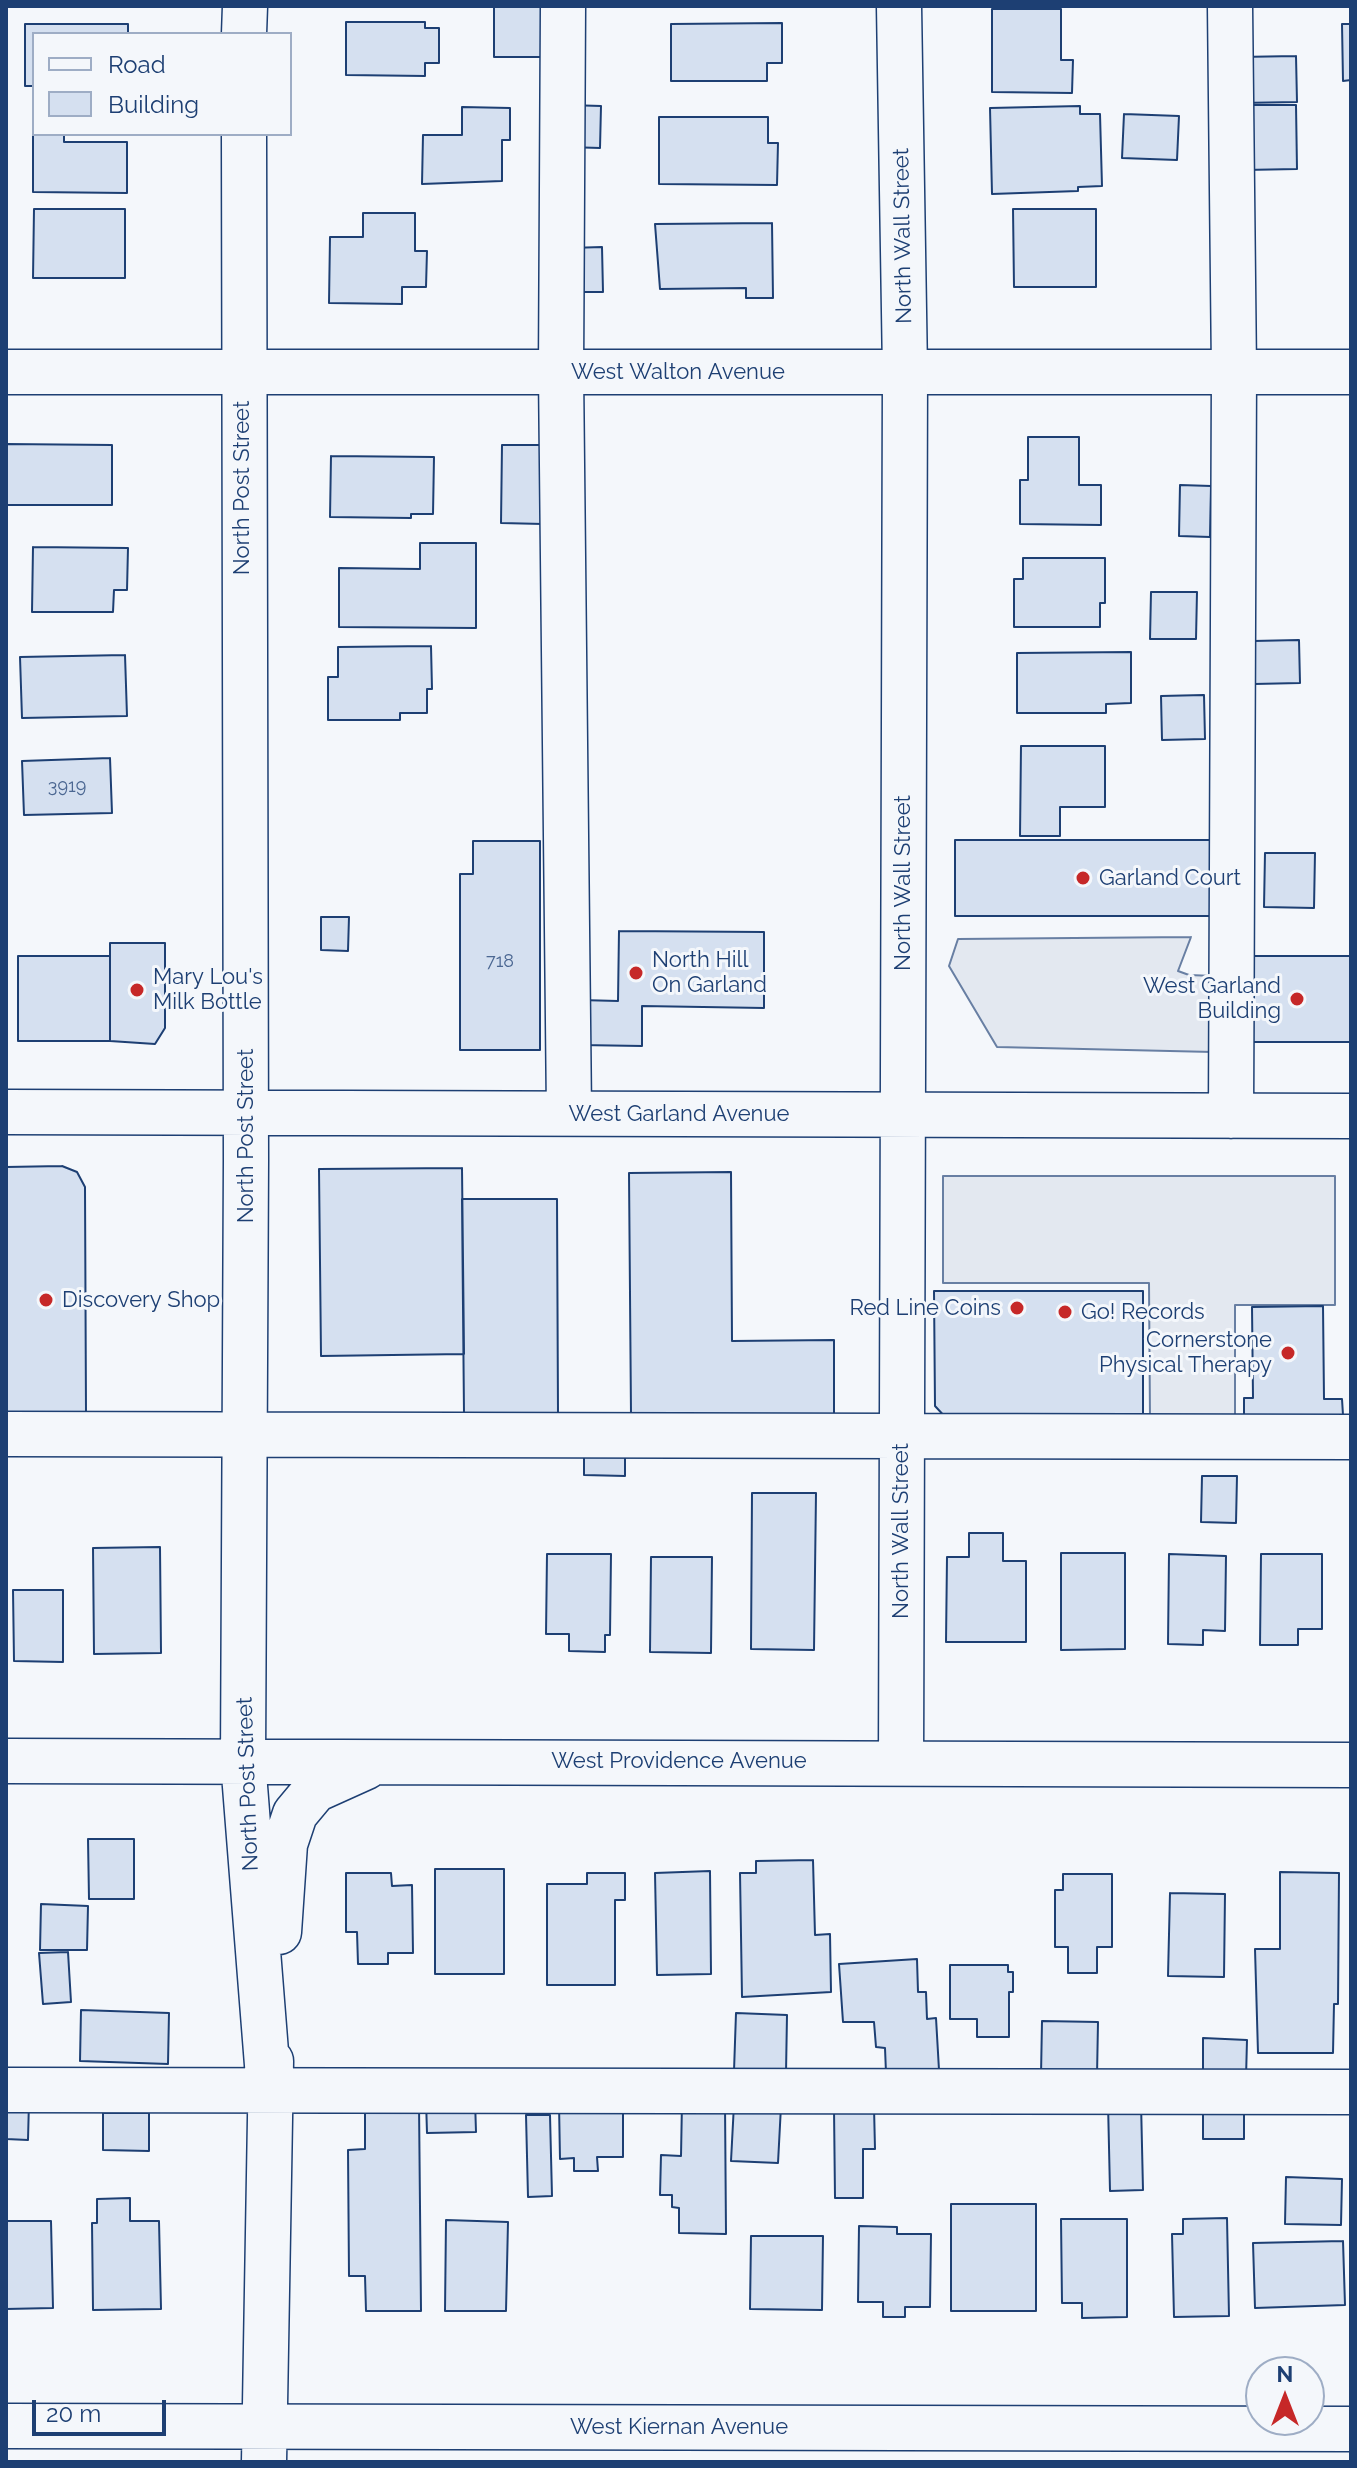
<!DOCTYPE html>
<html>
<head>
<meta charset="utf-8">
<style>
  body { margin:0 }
  #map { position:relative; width:1357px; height:2468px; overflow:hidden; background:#f4f7fb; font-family:Raleway,sans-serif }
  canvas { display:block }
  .frame { position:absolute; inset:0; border:8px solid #1d3f73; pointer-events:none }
  .legend { position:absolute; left:32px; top:32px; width:260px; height:104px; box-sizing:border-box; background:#f4f7fb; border:2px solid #9eadc5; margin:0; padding:10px 14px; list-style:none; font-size:24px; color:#1d3f73 }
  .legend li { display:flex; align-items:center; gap:16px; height:40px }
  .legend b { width:40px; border:2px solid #9eadc5 }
  .north { position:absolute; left:1245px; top:2356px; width:80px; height:80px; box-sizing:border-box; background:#f4f7fb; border:2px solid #9eadc5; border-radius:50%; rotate:0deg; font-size:22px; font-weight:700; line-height:32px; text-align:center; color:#1d3f73 }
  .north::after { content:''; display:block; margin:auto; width:28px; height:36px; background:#c62828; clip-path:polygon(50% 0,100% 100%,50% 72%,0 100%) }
  .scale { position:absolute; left:32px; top:2400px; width:134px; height:36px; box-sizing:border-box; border:4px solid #1d3f73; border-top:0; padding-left:10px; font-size:24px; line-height:28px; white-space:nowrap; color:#1d3f73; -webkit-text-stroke:6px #f4f7fb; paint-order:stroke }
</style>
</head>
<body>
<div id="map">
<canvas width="1357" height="2468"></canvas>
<div class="frame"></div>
<ul class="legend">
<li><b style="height:10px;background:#f4f7fb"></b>Road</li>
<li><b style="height:22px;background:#d5e0f0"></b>Building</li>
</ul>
<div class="north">N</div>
<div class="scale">20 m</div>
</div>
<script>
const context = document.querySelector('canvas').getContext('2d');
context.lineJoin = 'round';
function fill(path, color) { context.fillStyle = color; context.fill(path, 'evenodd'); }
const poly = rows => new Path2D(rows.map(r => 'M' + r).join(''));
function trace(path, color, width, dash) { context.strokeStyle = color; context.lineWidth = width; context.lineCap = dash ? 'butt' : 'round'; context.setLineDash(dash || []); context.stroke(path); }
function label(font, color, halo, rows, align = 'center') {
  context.font = font + ' Raleway,sans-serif'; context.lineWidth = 6; context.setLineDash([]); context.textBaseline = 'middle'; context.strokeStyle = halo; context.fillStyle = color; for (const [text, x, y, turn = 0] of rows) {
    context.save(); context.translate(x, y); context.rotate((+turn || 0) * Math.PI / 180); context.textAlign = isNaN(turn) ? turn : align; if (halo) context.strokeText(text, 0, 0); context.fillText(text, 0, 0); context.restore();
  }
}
const parking = poly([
  [1191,937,1178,971,1189,975,1214,976,1213,1052,997,1047,949,966,958,939,1191,937],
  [943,1176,1335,1176,1335,1305,1235,1305,1235,1420,1150,1420,1149,1283,943,1283,943,1176]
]);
const building = poly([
  [494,6,542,6,541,57,494,57,494,6],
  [992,9,1061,9,1061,60,1073,60,1072,93,992,92,992,9],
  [346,22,425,22,425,28,439,28,439,63,425,63,425,76,346,75,346,22],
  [782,23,782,63,767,63,767,81,671,81,671,24,782,23],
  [25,24,128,24,128,34,34,34,34,86,25,86,25,24],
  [1342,24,1351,24,1351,80,1343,81,1342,24],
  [1296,56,1297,102,1240,103,1239,57,1296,56],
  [568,105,601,106,600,148,567,147,568,105],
  [1244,105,1296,105,1297,169,1244,170,1244,105],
  [1080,106,1080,114,1100,114,1102,186,1078,187,1078,191,992,194,990,108,1080,106],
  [462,107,510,108,510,140,502,140,502,181,422,184,423,135,462,135,462,107],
  [1124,114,1179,116,1177,160,1122,158,1124,114],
  [659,117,768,117,768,143,778,143,777,185,659,184,659,117],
  [33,131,64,134,64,142,127,142,127,193,33,192,33,131],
  [34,209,125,209,125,278,33,278,34,209],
  [1013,209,1096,209,1096,287,1014,287,1013,209],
  [363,213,415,213,415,251,427,251,426,287,402,287,402,304,329,303,330,237,363,237,363,213],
  [772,223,773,298,746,298,746,288,660,289,655,224,772,223],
  [602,247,603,292,570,292,570,248,602,247],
  [1028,437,1079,437,1079,485,1101,485,1101,525,1020,524,1020,480,1028,480,1028,437],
  [6,444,112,445,112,505,6,505,6,444],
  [502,445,544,445,543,524,501,523,502,445],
  [331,456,434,457,433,514,411,514,411,518,330,517,331,456],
  [1180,485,1211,486,1210,537,1179,536,1180,485],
  [420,543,476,543,476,628,339,627,339,568,420,569,420,543],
  [33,547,128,548,127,590,114,590,113,612,32,612,33,547],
  [1023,558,1105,558,1105,603,1100,603,1100,627,1014,627,1014,579,1023,579,1023,558],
  [1151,592,1197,592,1196,639,1150,639,1151,592],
  [1299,640,1300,683,1254,684,1253,641,1299,640],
  [431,646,432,689,427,689,427,713,400,713,400,720,328,720,328,677,338,677,338,647,431,646],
  [1131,652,1131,703,1106,704,1106,713,1017,713,1017,653,1131,652],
  [125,655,127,716,22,718,20,657,125,655],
  [1204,695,1205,739,1162,740,1161,696,1204,695],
  [1021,746,1105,746,1105,807,1060,807,1060,836,1020,836,1021,746],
  [110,758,112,813,24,815,22,761,110,758],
  [955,840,1210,840,1210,916,955,916,955,840],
  [473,841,540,841,540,1050,460,1050,460,874,473,874,473,841],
  [1265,853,1315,853,1314,908,1264,907,1265,853],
  [321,917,349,917,348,951,321,950,321,917],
  [619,931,764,932,764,1008,642,1006,642,1046,580,1045,580,1000,618,1001,619,931],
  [110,943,165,943,165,1028,155,1044,110,1041,110,943],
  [18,956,110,956,110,1041,18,1041,18,956],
  [1243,956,1351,956,1351,1042,1244,1042,1243,956],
  [62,1166,77,1172,85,1187,86,1414,6,1414,6,1167,62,1166],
  [462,1168,464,1354,321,1356,319,1169,462,1168],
  [731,1172,732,1341,834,1340,834,1414,631,1415,629,1173,731,1172],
  [462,1199,557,1199,558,1414,464,1414,462,1199],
  [934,1291,1143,1291,1143,1419,948,1420,935,1406,934,1291],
  [1323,1306,1324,1399,1342,1399,1343,1415,1244,1417,1244,1398,1253,1398,1252,1307,1323,1306],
  [584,1448,625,1448,625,1476,584,1475,584,1448],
  [1202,1476,1237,1476,1236,1523,1201,1522,1202,1476],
  [752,1493,816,1493,814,1650,751,1649,752,1493],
  [969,1533,1003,1533,1003,1561,1026,1561,1026,1642,946,1642,947,1557,969,1557,969,1533],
  [160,1547,161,1653,94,1654,93,1548,160,1547],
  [1061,1553,1125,1553,1125,1649,1061,1650,1061,1553],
  [547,1554,611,1554,610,1635,605,1635,605,1652,569,1651,569,1634,546,1634,547,1554],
  [1169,1554,1226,1556,1225,1631,1203,1630,1203,1645,1168,1644,1169,1554],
  [1261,1554,1322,1554,1322,1629,1298,1629,1298,1645,1260,1645,1261,1554],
  [651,1557,712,1557,711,1653,650,1652,651,1557],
  [13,1590,63,1590,63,1662,14,1661,13,1590],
  [88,1839,134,1839,134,1899,89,1899,88,1839],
  [813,1860,815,1935,830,1934,831,1992,742,1997,740,1873,756,1873,756,1861,813,1860],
  [435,1869,504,1869,504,1974,435,1974,435,1869],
  [710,1871,711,1974,657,1975,655,1873,710,1871],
  [1280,1872,1339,1873,1338,2004,1334,2004,1333,2053,1258,2053,1255,1949,1280,1949,1280,1872],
  [346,1873,391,1873,392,1886,412,1885,413,1953,388,1953,388,1964,358,1964,357,1932,346,1932,346,1873],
  [587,1873,625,1873,625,1900,615,1900,615,1985,547,1985,547,1884,587,1884,587,1873],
  [1063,1874,1112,1874,1112,1947,1097,1947,1097,1973,1068,1973,1068,1947,1055,1947,1055,1890,1063,1890,1063,1874],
  [1170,1893,1225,1894,1224,1977,1168,1976,1170,1893],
  [41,1904,88,1906,87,1950,40,1950,41,1904],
  [68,1952,71,2002,43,2004,39,1953,68,1952],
  [917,1959,918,1992,926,1992,927,2019,936,2018,939,2070,886,2073,885,2048,876,2047,874,2022,843,2022,839,1964,917,1959],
  [950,1965,1008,1965,1008,1972,1013,1972,1013,1992,1009,1992,1009,2037,977,2037,977,2019,950,2019,950,1965],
  [81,2010,169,2013,168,2064,80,2061,81,2010],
  [736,2013,787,2015,786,2073,734,2071,736,2013],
  [1042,2021,1098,2022,1097,2076,1041,2075,1042,2021],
  [1203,2038,1247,2040,1246,2078,1203,2077,1203,2038],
  [6,2100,29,2101,28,2140,6,2139,6,2100],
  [426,2100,475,2100,476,2132,427,2133,426,2100],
  [682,2102,725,2103,726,2234,679,2233,679,2208,672,2207,672,2195,660,2195,661,2155,681,2156,682,2102],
  [1141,2102,1143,2190,1110,2191,1108,2103,1141,2102],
  [419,2103,421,2311,366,2311,365,2276,349,2276,348,2150,365,2149,365,2104,419,2103],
  [623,2103,623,2157,597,2157,598,2171,574,2171,574,2158,560,2159,559,2104,623,2103],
  [1203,2103,1244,2103,1244,2139,1203,2139,1203,2103],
  [734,2104,781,2106,778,2163,731,2161,734,2104],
  [874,2107,875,2149,863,2149,863,2198,835,2198,834,2108,874,2107],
  [103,2113,149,2113,149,2151,103,2150,103,2113],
  [526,2115,550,2115,552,2196,528,2197,526,2115],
  [1286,2177,1342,2179,1341,2225,1285,2224,1286,2177],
  [130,2198,130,2221,159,2221,161,2309,93,2310,92,2223,97,2223,97,2199,130,2198],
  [951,2204,1036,2204,1036,2311,951,2311,951,2204],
  [1227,2218,1229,2316,1174,2317,1172,2234,1183,2234,1183,2219,1227,2218],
  [1061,2219,1127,2219,1127,2317,1082,2318,1082,2303,1062,2303,1061,2219],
  [446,2220,508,2222,506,2311,445,2311,446,2220],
  [6,2221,51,2221,53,2308,6,2309,6,2221],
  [859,2226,897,2227,897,2234,931,2234,930,2307,905,2307,905,2317,883,2317,883,2302,858,2302,859,2226],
  [751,2236,823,2236,822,2310,750,2309,751,2236],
  [1343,2241,1345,2305,1255,2308,1253,2243,1343,2241]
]);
const minor = poly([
  [563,6,561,372,569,1113],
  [899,6,905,372,901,1761],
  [1230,6,1234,372,1231,1116],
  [244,34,245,6],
  [244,134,246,1160,243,1761,269,2090],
  [6,372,1351,372],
  [6,1112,1351,1116],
  [6,1434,1351,1437],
  [6,1761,1351,1765],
  [279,1932,285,1844,295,1814,315,1790,366,1767],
  [6,2090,1351,2092],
  [6,2426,1351,2429],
  [264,2462,271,2061]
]);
const markers = [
  [1083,878,8,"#c62828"],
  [636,973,8,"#c62828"],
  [137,990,8,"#c62828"],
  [1297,999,8,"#c62828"],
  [46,1300,8,"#c62828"],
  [1017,1308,8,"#c62828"],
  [1065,1312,8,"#c62828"],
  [1288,1353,8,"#c62828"]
];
const numberNames = [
  ["3919",67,787],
  ["718",500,962]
];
const streetNames = [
  ["North Wall Street",903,236,-91],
  ["West Walton Avenue",678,372],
  ["North Post Street",242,488,-90],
  ["North Wall Street",903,883,-90],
  ["West Garland Avenue",679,1114],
  ["North Post Street",246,1136,-90],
  ["North Wall Street",901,1531,-90],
  ["West Providence Avenue",679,1761],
  ["North Post Street",248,1784,-92],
  ["West Kiernan Avenue",679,2427]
];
const poiNames = [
  ["Garland Court",1099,878],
  ["North Hill",652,960],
  ["On Garland",652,985],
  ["Mary Lou's",153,977],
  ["Milk Bottle",153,1002],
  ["West Garland",1281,986,"right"],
  ["Building",1281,1011,"right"],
  ["Discovery Shop",62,1300],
  ["Red Line Coins",1001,1308,"right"],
  ["Go! Records",1081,1312],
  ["Cornerstone",1272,1340,"right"],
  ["Physical Therapy",1272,1365,"right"]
];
fill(parking, '#e3e8f0');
trace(parking, '#687fa3', 2);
fill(building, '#d5e0f0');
trace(building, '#1d3f73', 2);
trace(minor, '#1d3f73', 47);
trace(minor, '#f4f7fb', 44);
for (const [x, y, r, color] of markers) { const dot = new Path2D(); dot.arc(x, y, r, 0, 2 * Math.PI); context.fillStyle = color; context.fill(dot); trace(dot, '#f4f7fb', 3); }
label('18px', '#4b6792', null, numberNames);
label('22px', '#1d3f73', '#f4f7fb', streetNames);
label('22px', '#1d3f73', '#f4f7fb', poiNames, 'left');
</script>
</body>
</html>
